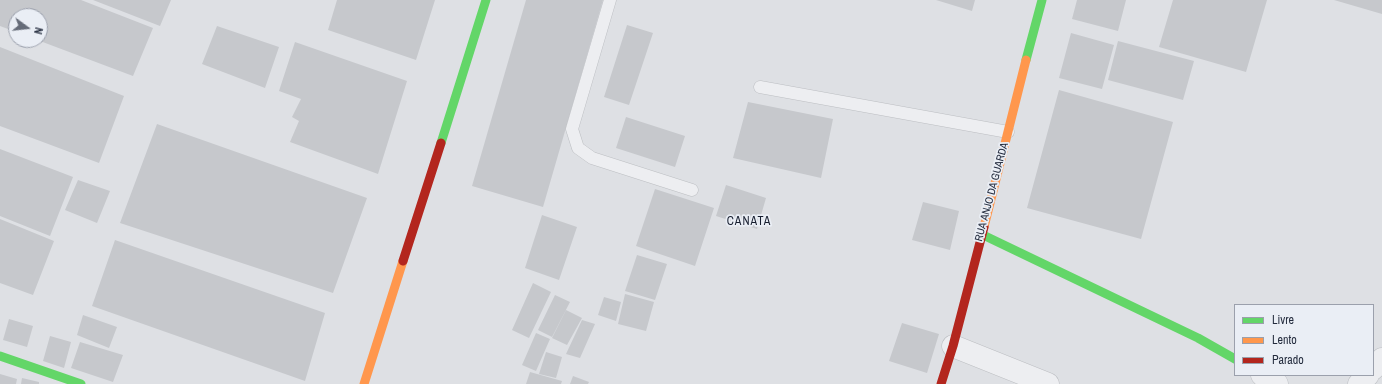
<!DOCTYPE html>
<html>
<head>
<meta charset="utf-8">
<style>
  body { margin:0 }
  #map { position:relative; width:1382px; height:384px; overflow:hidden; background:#dee0e4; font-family:"Archivo Narrow",sans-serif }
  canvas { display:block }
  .legend { position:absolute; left:1234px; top:304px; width:140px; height:72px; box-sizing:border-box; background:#eaeef5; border:1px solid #9ba0ac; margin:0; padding:5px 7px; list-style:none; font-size:12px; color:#242c3e }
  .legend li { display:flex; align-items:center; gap:8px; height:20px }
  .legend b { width:20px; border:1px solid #9ba0ac }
  .north { position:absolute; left:8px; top:8px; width:40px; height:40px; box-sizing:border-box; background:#eaeef5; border:1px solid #9ba0ac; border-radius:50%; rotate:105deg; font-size:11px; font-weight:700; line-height:16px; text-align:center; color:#242c3e }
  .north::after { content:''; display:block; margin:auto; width:14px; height:18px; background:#656b78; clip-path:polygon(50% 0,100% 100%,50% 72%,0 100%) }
</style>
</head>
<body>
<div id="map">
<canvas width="1382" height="384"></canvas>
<ul class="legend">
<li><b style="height:5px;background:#63d668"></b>Livre</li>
<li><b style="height:5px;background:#ff974d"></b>Lento</li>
<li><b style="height:5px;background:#b3261e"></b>Parado</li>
</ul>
<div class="north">N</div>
</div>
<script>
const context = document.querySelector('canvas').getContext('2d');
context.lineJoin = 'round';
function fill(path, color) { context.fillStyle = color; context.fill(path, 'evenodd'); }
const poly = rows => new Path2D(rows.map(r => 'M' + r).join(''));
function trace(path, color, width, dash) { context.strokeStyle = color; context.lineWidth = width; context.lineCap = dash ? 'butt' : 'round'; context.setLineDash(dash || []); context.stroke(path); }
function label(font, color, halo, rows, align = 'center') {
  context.font = font + ' "Archivo Narrow",sans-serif'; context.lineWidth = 3.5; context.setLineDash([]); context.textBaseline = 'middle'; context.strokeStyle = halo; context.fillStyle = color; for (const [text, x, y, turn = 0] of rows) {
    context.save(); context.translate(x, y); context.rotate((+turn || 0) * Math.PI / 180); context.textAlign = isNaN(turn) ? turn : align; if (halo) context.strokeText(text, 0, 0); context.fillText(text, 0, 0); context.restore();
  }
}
const building = poly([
  [0,0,81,0,153,28,133,76,40,41,40,16,16,16,16,32,0,26],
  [93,0,171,0,160,26],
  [337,0,435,0,416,60,328,30],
  [526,0,603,0,543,207,472,186],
  [936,0,975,0,972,11],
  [1077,0,1126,0,1118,31,1072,19],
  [1173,0,1267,0,1246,72,1159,47],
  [1334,0,1382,0,1382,14],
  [627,25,653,33,629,105,604,97],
  [217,26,279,47,265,88,202,64],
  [1071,33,1114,45,1102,89,1059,78],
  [1118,41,1194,61,1183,100,1108,80],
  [295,42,407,81,378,174,290,142,299,121,292,117,301,99,279,91],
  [0,47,124,96,99,163,0,126],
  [1059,90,1173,122,1141,239,1027,208],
  [748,102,833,119,821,178,733,158],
  [626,117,685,136,675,167,616,148],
  [157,124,367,198,333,293,120,223],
  [0,149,73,177,50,236,0,216],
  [78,180,110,191,97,223,65,210],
  [726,185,766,198,757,229,716,216],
  [655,189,714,208,695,266,636,246],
  [923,202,959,211,950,250,912,240],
  [542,215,577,227,559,280,525,268],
  [0,219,54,241,33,295,0,283],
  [115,240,325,313,305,381,92,306],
  [637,255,667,264,655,300,625,291],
  [533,283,551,292,529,338,512,330],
  [625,294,654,302,646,331,618,324],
  [555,295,570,302,552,337,538,330],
  [604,297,621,302,616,321,598,315],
  [566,310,582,318,567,345,552,338],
  [83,315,117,327,109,348,77,335],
  [9,319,33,326,27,347,3,340],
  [582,320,595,324,580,358,566,354],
  [902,323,939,334,927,373,889,361],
  [536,333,550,339,536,371,522,365],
  [50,336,71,342,64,368,43,361],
  [80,342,123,355,113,382,71,368],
  [546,352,562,357,556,378,539,374],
  [530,372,562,381,561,384,526,384],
  [0,374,17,379,16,384,0,384],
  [573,376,589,382,588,384,570,384],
  [22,378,39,382,39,384,21,384]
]);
const lane = poly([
  [610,0,572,129,578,148,592,158,692,190],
  [760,87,1008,132]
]);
const street = poly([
  [953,346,1048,384],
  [1373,369,1382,359],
  [1262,375,1277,384],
  [1359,384,1368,375]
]);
const fast = poly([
  [1026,60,1042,0],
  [441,143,486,0],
  [981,234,1198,338,1235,359],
  [0,356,81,384]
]);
const slow = poly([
  [984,227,1026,60],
  [364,384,403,261]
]);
const jam = poly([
  [403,261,441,143],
  [941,384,953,346,984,227]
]);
const streetNames = [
  ["RUA ANJO DA GUARDA",992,192,-75]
];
const neighbourhoodNames = [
  ["CANATA",749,222]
];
fill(building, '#c6c8cc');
trace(lane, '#bcbec2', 13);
trace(street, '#bcbec2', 23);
trace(lane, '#edeef1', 12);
trace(street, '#edeef1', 22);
trace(fast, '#63d668', 9);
trace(slow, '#ff974d', 9);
trace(jam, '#b3261e', 9);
label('11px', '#242c3e', '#eaeef5', streetNames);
context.letterSpacing = '1px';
label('12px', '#161d2e', '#eaeef5', neighbourhoodNames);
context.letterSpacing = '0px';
</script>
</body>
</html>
